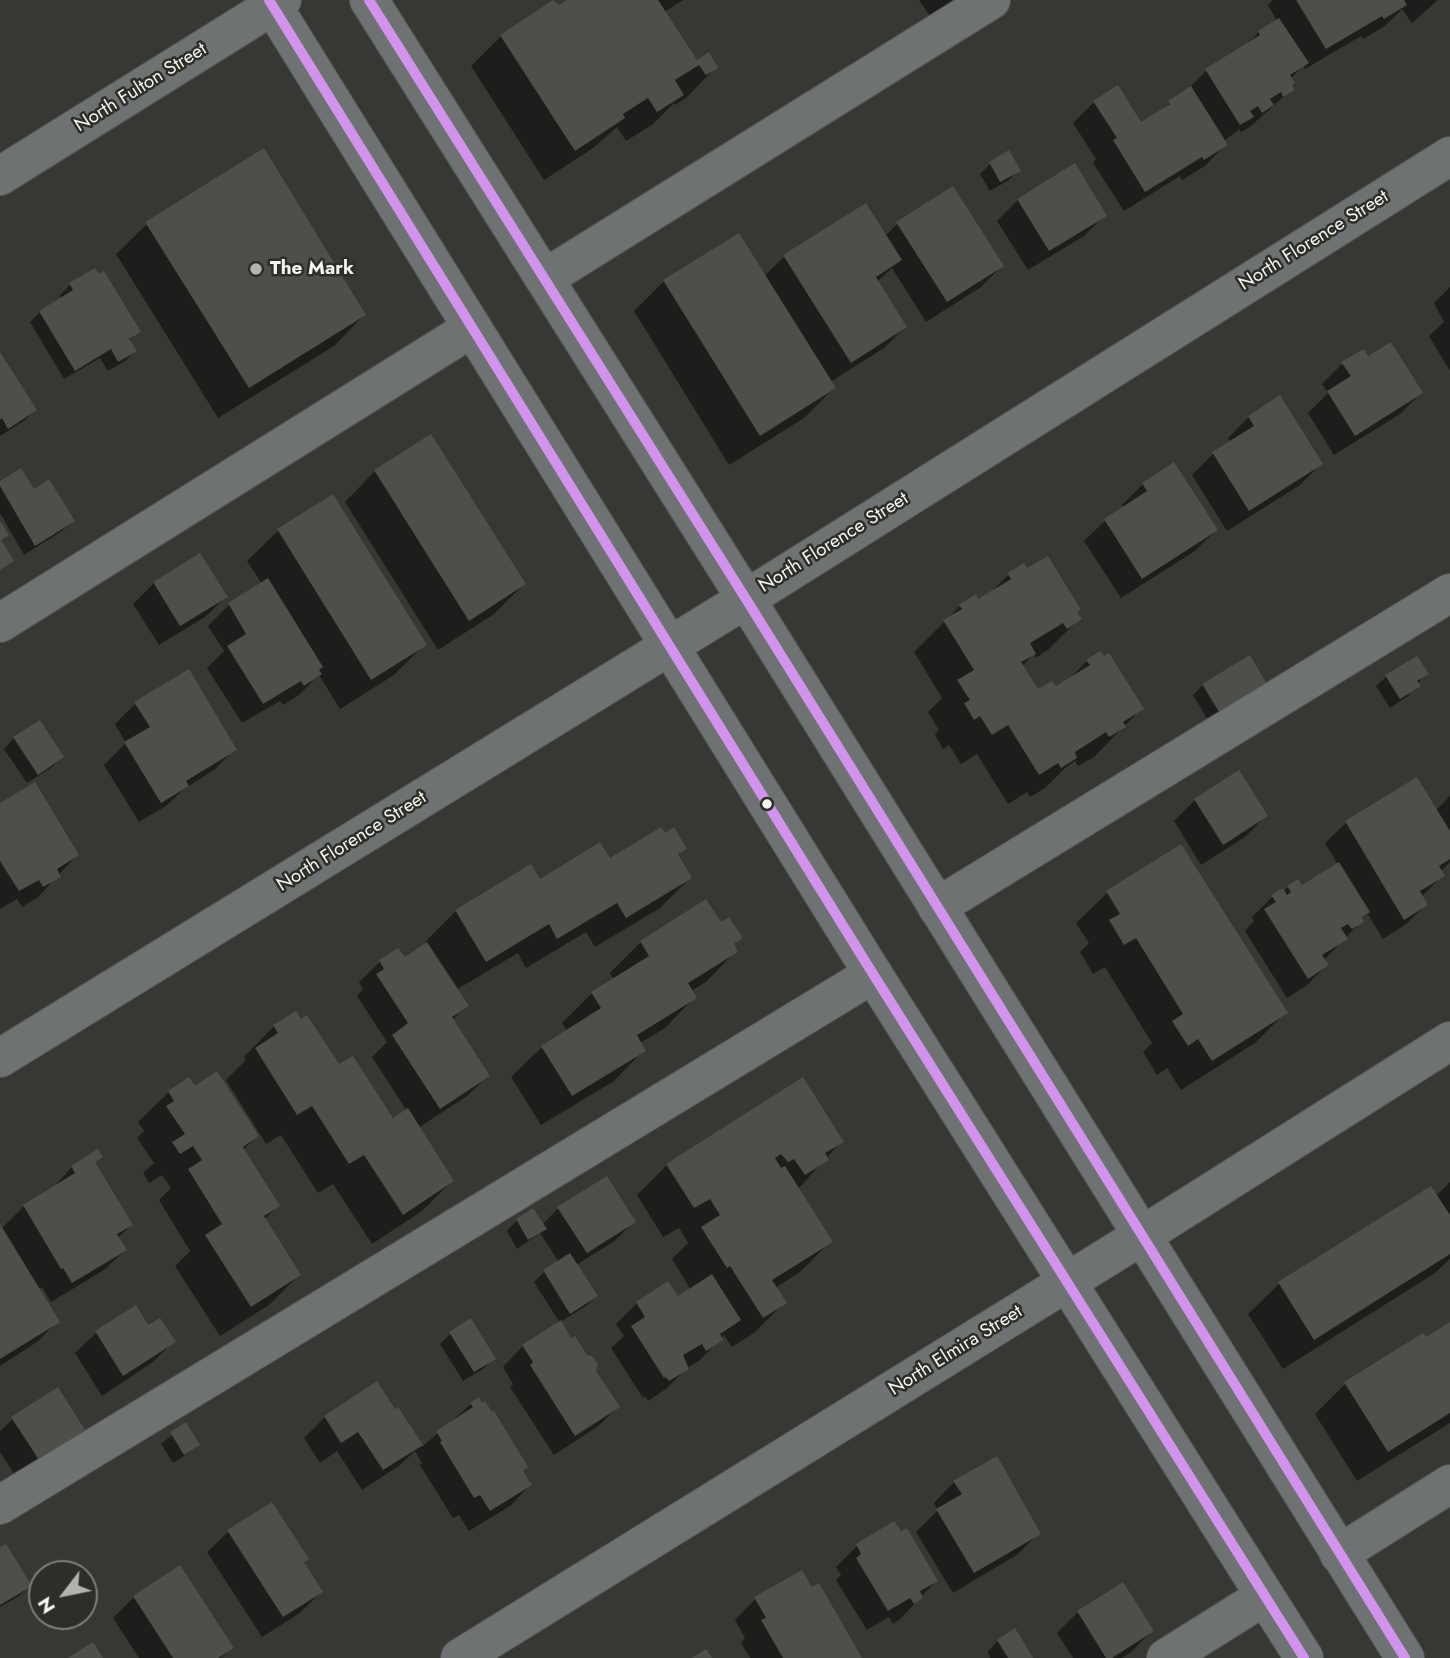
<!DOCTYPE html>
<html>
<head>
<meta charset="utf-8">
<style>
  body { margin:0 }
  #map { position:relative; width:1450px; height:1658px; overflow:hidden; background:#373734; font-family:Jost,sans-serif }
  canvas { display:block }
  .north { position:absolute; left:28px; top:1560px; width:70px; height:70px; box-sizing:border-box; background:#2e2e29; border:2px solid #7d7d79; border-radius:50%; rotate:238deg; font-size:19px; font-weight:700; line-height:28px; text-align:center; color:#f4f4f0 }
  .north::after { content:''; display:block; margin:auto; width:24px; height:32px; background:#b2b2ae; clip-path:polygon(50% 0,100% 100%,50% 72%,0 100%) }
</style>
</head>
<body>
<div id="map">
<canvas width="1450" height="1658"></canvas>
<div class="north">N</div>
</div>
<script>
const context = document.querySelector('canvas').getContext('2d');
context.lineJoin = 'round';
function fill(path, color) { context.fillStyle = color; context.fill(path, 'evenodd'); }
const poly = rows => new Path2D(rows.map(r => 'M' + r).join(''));
function trace(path, color, width, dash) { context.strokeStyle = color; context.lineWidth = width; context.lineCap = dash ? 'butt' : 'round'; context.setLineDash(dash || []); context.stroke(path); }
function label(font, color, halo, rows, align = 'center') {
  context.font = font + ' Jost,sans-serif'; context.lineWidth = 5; context.setLineDash([]); context.textBaseline = 'middle'; context.strokeStyle = halo; context.fillStyle = color; for (const [text, x, y, turn = 0] of rows) {
    context.save(); context.translate(x, y); context.rotate((+turn || 0) * Math.PI / 180); context.textAlign = isNaN(turn) ? turn : align; if (halo) context.strokeText(text, 0, 0); context.fillText(text, 0, 0); context.restore();
  }
}
const shadow = poly([
  [571,0,683,0,664,12,696,62,716,67,686,98,675,105,674,103,652,125,626,141,617,127,593,148,544,180,471,66,501,36],
  [919,0,960,0,931,18],
  [1273,0,1438,0,1412,23,1402,9,1385,26,1363,39,1361,36,1305,69,1303,66,1290,79,1292,89,1251,126,1241,132,1239,129,1223,142,1225,145,1205,166,1182,180,1180,176,1124,211,1093,163,1096,159,1073,123,1094,102,1140,125,1185,92,1206,71,1245,46,1259,32,1277,21,1268,5],
  [1009,152,1019,170,1009,180,990,191,980,174,990,164],
  [1075,166,1105,215,1084,236,1028,270,997,221,1018,200],
  [866,205,885,236,897,224,1002,266,981,287,926,322,892,268,877,282,905,327,884,348,830,382,834,388,804,418,729,465,634,311,664,281,764,276,784,257],
  [147,224,364,315,334,346,218,418,116,254],
  [70,285,138,332,129,341,135,351,125,361,108,371,100,358,64,379,30,322,40,312,62,299,60,295],
  [1450,287,1450,371,1429,336,1444,322,1434,303],
  [0,356,35,410,25,420,0,436],
  [1368,359,1421,393,1400,414,1334,455,1308,413,1328,393,1322,384,1343,363],
  [1249,417,1321,464,1300,485,1227,531,1192,475,1213,454,1231,443,1228,438],
  [431,436,524,584,494,614,438,650,345,502,375,471],
  [0,483,34,491,73,521,62,531,24,555,0,513],
  [1143,484,1216,530,1195,551,1121,598,1084,541,1105,521,1124,508,1122,505],
  [332,497,425,644,394,675,340,709,319,675,299,695,283,705,280,701,242,723,207,668,224,651,208,626,229,605,262,584,247,561,278,531],
  [1009,574,1075,613,1079,619,1049,649,1036,658,1034,654,1022,666,1038,692,1055,688,1067,681,1087,661,1141,709,1094,757,1078,766,1075,761,1065,768,1045,788,1030,797,1027,792,1008,804,977,754,961,764,949,745,943,749,935,735,939,730,928,712,942,698,914,652,960,606,977,601,988,595],
  [154,583,226,597,205,617,159,645,133,604],
  [1426,673,1408,696,1390,708,1376,686,1387,676],
  [1203,685,1269,690,1213,729,1193,695],
  [135,704,235,749,214,770,184,789,166,806,139,822,104,765,126,743,115,724],
  [14,738,62,757,52,767,27,783,4,749],
  [1417,780,1435,811,1450,796,1450,862,1441,871,1443,875,1421,897,1426,905,1405,925,1383,939,1367,913,1361,919,1362,921,1324,960,1327,965,1306,986,1287,998,1245,931,1254,921,1252,917,1273,896,1283,892,1288,887,1301,888,1338,865,1325,843,1346,823],
  [1195,800,1266,816,1245,837,1201,865,1174,821],
  [0,805,77,855,38,897,22,907,17,899,0,909],
  [664,835,684,848,677,856,690,878,660,908,595,947,586,932,526,968,518,953,456,990,467,1006,452,1020,488,1076,467,1096,418,1128,452,1181,422,1211,372,1244,333,1184,318,1193,281,1135,266,1144,226,1080,246,1060,244,1057,274,1026,338,1067,392,1120,407,1111,372,1057,387,1042,357,996,363,989,359,982,380,962,398,950,404,959,427,944,425,942,456,911,540,881,610,860],
  [1180,847,1285,1013,1255,1043,1181,1090,1167,1068,1157,1075,1143,1052,1152,1043,1105,967,1093,974,1080,952,1089,943,1076,923,1107,893],
  [706,901,720,924,740,938,733,946,736,951,706,982,691,991,695,997,665,1028,640,1043,644,1050,614,1081,541,1125,511,1077,542,1047,567,1031,562,1023,592,993,614,979,610,973,641,942],
  [189,1080,194,1088,257,1136,243,1150,278,1206,264,1220,299,1275,269,1305,220,1336,175,1266,190,1251,159,1200,171,1188,162,1175,149,1183,143,1173,154,1163,137,1138,144,1131,138,1122,169,1092],
  [841,1142,798,1189,830,1242,800,1272,775,1288,784,1303,754,1333,732,1347,724,1335,700,1360,686,1369,666,1389,648,1401,645,1396,643,1398,611,1348,624,1336,616,1324,637,1303,677,1299,691,1290,672,1259,688,1243,679,1228,663,1237,637,1195,667,1165],
  [101,1156,94,1163,131,1225,118,1238,125,1250,104,1270,51,1302,42,1287,38,1289,58,1321,37,1342,0,1366,0,1227,1,1229,24,1206,52,1189,72,1167],
  [1450,1182,1450,1259,1435,1273,1283,1369,1248,1314,1279,1284,1431,1188,1436,1196],
  [558,1208,634,1222,613,1242,576,1265,596,1296,586,1306,560,1322,618,1407,597,1427,554,1455,510,1387,513,1384,503,1367,523,1346,560,1323,534,1282,544,1272,559,1262,540,1233,517,1249,507,1231,517,1220,542,1225],
  [135,1307,148,1327,173,1342,153,1362,102,1396,75,1353,96,1333],
  [471,1321,493,1358,483,1369,463,1381,440,1344,450,1334],
  [1450,1324,1450,1423,1357,1481,1315,1414,1345,1384],
  [471,1404,530,1485,510,1506,469,1531,459,1515,453,1518,420,1465,422,1463,415,1451,400,1465,362,1490,337,1451,320,1463,304,1438,325,1417,394,1411,398,1409,422,1447],
  [13,1419,83,1430,62,1451,18,1480,0,1452,0,1431],
  [185,1425,198,1444,187,1454,173,1463,161,1444],
  [954,1482,1039,1533,1018,1554,953,1593,916,1532,938,1510,934,1503],
  [271,1504,321,1592,300,1613,262,1637,207,1552,228,1532],
  [857,1546,936,1581,900,1619,893,1624,889,1617,867,1630,836,1580,841,1575,836,1567],
  [0,1549,29,1586,19,1596,0,1607],
  [134,1597,232,1647,221,1658,139,1658,113,1618],
  [755,1599,860,1658,750,1658,741,1643,745,1638,735,1620],
  [1078,1612,1152,1631,1131,1652,1122,1658,1073,1658,1057,1633],
  [998,1641,1031,1658,990,1658,988,1651]
]);
const building = poly([
  [553,0,559,5,567,0,658,0,697,60,709,52,718,68,706,75,699,65,675,80,684,95,657,112,648,98,623,114,625,118,575,151,500,35],
  [1296,0,1404,0,1407,5,1384,19,1382,16,1326,49],
  [1279,18,1309,63,1290,75,1295,83,1292,85,1295,90,1283,97,1281,92,1270,99,1274,105,1262,113,1258,106,1250,111,1254,117,1240,125,1205,69,1260,35,1258,31],
  [1118,85,1141,122,1170,104,1168,101,1191,86,1228,145,1204,160,1202,157,1145,192,1113,140,1117,138,1093,101],
  [264,148,366,315,249,388,145,222],
  [1009,150,1021,171,1000,182,989,162],
  [1075,163,1107,216,1049,251,1017,199],
  [953,186,1004,266,947,302,896,222],
  [866,203,902,260,876,277,907,327,851,363,783,255],
  [739,233,836,388,760,436,663,280],
  [95,268,99,274,104,271,141,332,129,339,137,351,118,362,111,349,75,371,39,311,73,290,69,283],
  [1391,342,1423,393,1355,436,1327,391,1351,376,1341,362,1364,349,1368,356],
  [0,352,37,410,8,429,2,418,0,420],
  [1280,395,1323,464,1249,511,1212,452,1254,426,1248,416],
  [431,434,526,584,469,621,374,470],
  [1174,462,1218,530,1142,579,1104,519,1147,491,1142,483],
  [21,468,34,489,49,479,75,521,35,546,0,486,0,481],
  [333,494,427,645,371,680,277,529],
  [0,521,9,535,1,540,14,561,0,570],
  [200,553,228,597,180,626,153,582],
  [1048,556,1081,610,1077,612,1082,619,1067,629,1063,623,1030,643,1036,654,1021,662,1038,689,1052,681,1056,686,1090,665,1086,660,1100,651,1104,656,1109,653,1144,709,1123,722,1126,727,1109,737,1106,732,1075,752,1077,758,1061,768,1058,763,1039,775,1008,725,992,735,980,716,974,720,964,703,970,700,957,680,974,670,943,620,962,609,959,605,976,594,978,599,1011,579,1007,573,1024,563,1027,568],
  [268,578,323,667,319,670,322,674,304,686,301,681,263,704,227,646,246,634,228,603],
  [1250,655,1271,691,1224,720,1202,684],
  [1417,656,1429,674,1417,681,1421,686,1400,699,1385,675],
  [189,669,237,750,186,781,189,786,161,803,124,742,150,727,134,702],
  [40,720,64,757,38,775,13,737],
  [1239,770,1268,816,1223,845,1194,799],
  [1417,777,1450,831,1450,859,1439,866,1445,876,1420,891,1428,905,1404,920,1345,821],
  [35,782,79,855,57,869,61,877,43,887,39,880,19,891,0,861,0,803],
  [661,827,665,833,674,827,687,849,678,854,692,878,626,918,617,903,557,939,549,924,486,962,455,910,531,864,540,879,600,842,610,858],
  [1181,844,1288,1013,1212,1061,1198,1039,1188,1046,1172,1021,1183,1014,1136,938,1124,945,1109,920,1120,914,1106,891],
  [1339,862,1370,912,1362,917,1364,922,1352,929,1348,924,1341,928,1348,939,1322,955,1329,965,1308,979,1264,909,1276,902,1271,895,1283,888,1287,895,1291,892,1287,886,1298,879,1302,885],
  [706,899,721,922,729,917,743,938,734,944,738,952,688,983,697,998,637,1035,646,1051,572,1096,541,1046,601,1008,591,992,649,956,640,941],
  [427,942,469,1006,452,1017,490,1076,440,1109,392,1035,408,1023,376,974,384,969,379,960,398,948,405,957],
  [296,1011,301,1019,307,1015,339,1064,353,1056,393,1118,408,1108,454,1181,403,1215,364,1155,349,1164,312,1106,297,1115,255,1048,278,1033,273,1025],
  [217,1071,259,1136,243,1147,280,1206,264,1216,301,1275,251,1307,205,1235,222,1224,188,1169,202,1160,193,1146,180,1154,172,1142,185,1134,166,1106,174,1101,168,1091,189,1077,195,1086],
  [803,1077,844,1142,825,1153,829,1160,805,1175,794,1159,788,1162,781,1154,775,1158,781,1168,785,1166,833,1242,772,1280,787,1303,763,1318,730,1266,727,1268,701,1227,720,1215,710,1199,694,1208,666,1164],
  [98,1149,103,1157,95,1162,133,1225,117,1234,127,1250,72,1283,63,1268,61,1269,23,1205,75,1173,71,1166],
  [607,1176,636,1222,587,1253,557,1207],
  [1431,1186,1450,1215,1450,1254,1314,1340,1278,1282],
  [533,1208,547,1229,528,1240,516,1219],
  [0,1224,60,1322,0,1359],
  [570,1253,598,1296,570,1314,543,1270],
  [712,1274,741,1320,720,1334,723,1340,706,1351,702,1344,683,1355,689,1369,669,1381,666,1377,664,1378,631,1326,645,1317,636,1302,668,1281,678,1296],
  [136,1305,148,1325,160,1318,176,1342,123,1376,95,1331],
  [471,1318,496,1359,474,1372,449,1332],
  [561,1320,571,1338,575,1336,587,1355,592,1356,598,1365,596,1371,620,1407,575,1436,530,1365,533,1362,522,1345],
  [1450,1322,1450,1413,1388,1452,1344,1382,1423,1333,1426,1337],
  [377,1381,395,1409,398,1407,423,1445,383,1470,358,1432,341,1443,324,1416],
  [58,1387,85,1430,39,1460,11,1417],
  [479,1397,482,1403,485,1401,492,1412,494,1411,528,1467,523,1471,532,1485,490,1511,480,1495,474,1498,440,1442,442,1441,436,1431,473,1407,470,1403],
  [186,1422,200,1445,184,1455,170,1432],
  [997,1456,1041,1534,974,1573,936,1509,962,1494,953,1481],
  [272,1502,309,1559,304,1562,323,1592,283,1617,227,1530],
  [894,1521,901,1531,907,1528,938,1581,920,1591,923,1598,914,1604,910,1598,888,1611,856,1558,861,1554,856,1544],
  [6,1544,32,1586,0,1605,0,1547],
  [180,1565,234,1648,218,1658,173,1658,133,1596],
  [802,1570,812,1587,819,1583,862,1658,783,1658,761,1620,766,1618,754,1597],
  [1123,1582,1154,1631,1112,1658,1106,1658,1077,1611],
  [1015,1628,1033,1658,1008,1658,997,1640],
  [93,1642,103,1658,68,1658],
  [706,1649,712,1658,692,1658]
]);
const minor = poly([
  [0,176,282,0],
  [545,278,991,0],
  [0,623,472,328],
  [937,907,1450,593],
  [0,1058,746,599,1450,156],
  [0,1505,873,974],
  [1339,1554,1450,1484],
  [460,1658,1143,1235,1450,1041],
  [1166,1658,1265,1596]
]);
const major = poly([
  [269,0,873,974,1304,1658],
  [369,0,746,599,1405,1658]
]);
const bus1 = poly([
  [269,0,873,974,1304,1658],
  [369,0,746,599,1405,1658]
]);
const markers = [
  [256,269,7,"#b2b2ae"],
  [767,804,6,"#f4f4f0"]
];
const streetNames = [
  ["North Fulton Street",141,88,-32],
  ["North Florence Street",1314,241,-32],
  ["North Florence Street",834,543,-32],
  ["North Florence Street",352,842,-32],
  ["North Elmira Street",956,1351,-32]
];
const poiNames = [
  ["The Mark",270,269]
];
fill(shadow, '#0007');
fill(building, '#4e4e4b');
trace(minor, '#545453', 40);
trace(major, '#545453', 40);
trace(minor, '#6e7272', 38);
trace(major, '#6e7272', 38);
trace(bus1, '#d193ec', 10);
for (const [x, y, r, color] of markers) { const dot = new Path2D(); dot.arc(x, y, r, 0, 2 * Math.PI); context.fillStyle = color; context.fill(dot); trace(dot, '#2e2e29', 2.5); }
label('19px', '#f4f4f0', '#2e2e29', streetNames);
label('bold 19px', '#f4f4f0', '#2e2e29', poiNames, 'left');
</script>
</body>
</html>
